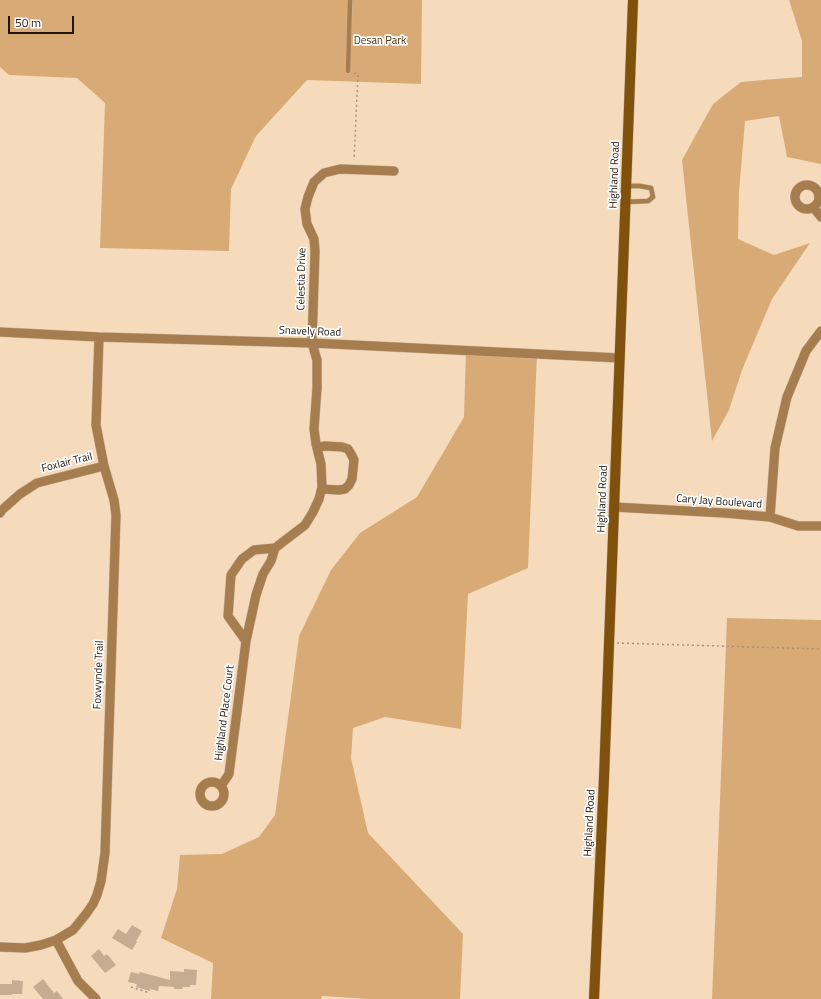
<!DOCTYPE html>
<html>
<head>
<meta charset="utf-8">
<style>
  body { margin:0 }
  #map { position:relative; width:821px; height:999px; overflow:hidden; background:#f5dabc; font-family:"Titillium Web",sans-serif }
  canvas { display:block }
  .scale { position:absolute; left:8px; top:16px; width:66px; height:18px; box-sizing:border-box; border:2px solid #20160c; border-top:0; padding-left:5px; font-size:12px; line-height:14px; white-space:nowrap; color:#20160c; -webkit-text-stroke:3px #fff; paint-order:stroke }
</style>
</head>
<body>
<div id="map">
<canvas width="821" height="999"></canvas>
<div class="scale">50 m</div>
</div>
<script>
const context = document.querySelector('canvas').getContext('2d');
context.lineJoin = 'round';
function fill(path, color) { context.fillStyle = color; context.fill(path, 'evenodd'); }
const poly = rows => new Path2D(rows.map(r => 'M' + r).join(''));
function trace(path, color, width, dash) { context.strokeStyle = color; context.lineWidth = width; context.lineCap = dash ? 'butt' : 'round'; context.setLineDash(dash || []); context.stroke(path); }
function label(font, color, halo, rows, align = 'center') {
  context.font = font + ' "Titillium Web",sans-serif'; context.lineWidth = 3.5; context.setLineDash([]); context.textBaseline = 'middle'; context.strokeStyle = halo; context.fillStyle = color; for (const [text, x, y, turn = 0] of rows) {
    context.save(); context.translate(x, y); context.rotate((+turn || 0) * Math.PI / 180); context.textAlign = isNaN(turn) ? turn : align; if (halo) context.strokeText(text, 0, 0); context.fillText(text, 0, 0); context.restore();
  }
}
const green = poly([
  [0,0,422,0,421,84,307,80,256,136,231,189,229,251,100,248,105,103,77,78,9,75,0,67],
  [789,0,821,0,821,164,787,157,779,116,745,121,739,192,738,239,774,255,810,243,772,299,742,370,729,410,712,441,682,160,713,104,741,82,775,79,802,77,802,41],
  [466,351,537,354,528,568,468,594,461,729,385,717,353,728,351,758,368,833,463,934,460,999,368,999,322,996,321,999,211,999,213,963,161,938,177,889,180,855,222,854,259,837,275,815,299,636,331,570,360,533,417,497,464,417],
  [727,618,821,620,821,999,712,999,722,749]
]);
const building = poly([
  [132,925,142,931,136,941,137,942,132,950,112,938,118,929,126,934],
  [99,949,104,956,107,954,116,965,105,973,91,956],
  [184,969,197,970,196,985,190,985,190,987,183,987,182,989,174,989,174,987,159,986,158,991,150,989,150,991,136,987,137,984,128,982,131,972,139,974,140,972,170,980,170,971,184,972],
  [43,979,54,993,57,991,63,999,43,999,33,987],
  [12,980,23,981,22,994,12,994,12,995,0,995,0,984,12,984]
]);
const path = poly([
  [354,73,358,74,354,160],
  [617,643,821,649],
  [131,987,147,992,148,990]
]);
const lane = poly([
  [348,71,350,0],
  [626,202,648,201,653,197,651,188,640,186,626,186]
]);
const street = poly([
  '795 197a12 12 0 1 1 24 0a12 12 0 1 1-24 0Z',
  [813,207,821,217],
  [0,332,99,337,312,343,620,358],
  [317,447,325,446,342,447,348,449,351,454,354,460,352,479,349,485,345,489,339,490,322,489],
  [614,507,724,513,770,517,798,526,821,526],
  [0,513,2,510,20,494,37,483,104,466],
  [770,517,775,448,787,397,806,351,821,331],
  [275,548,305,525,313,512,319,499,322,487,321,464,316,444,314,429,317,388,317,360,312,343,315,251,314,239,307,224,305,209,308,197,314,182,324,173,340,169,394,171],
  '200 794a12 12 0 1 1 24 0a12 12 0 1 1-24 0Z',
  [221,786,229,774,246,641,256,595,263,574,271,561,275,548,254,550,242,559,231,575,228,616,246,641],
  [56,940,78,981,96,999],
  [0,947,25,948,41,945,56,940,73,930,86,914,93,904,97,895,101,881,105,853,116,515,114,500,104,466,96,425,99,337]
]);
const secondary = poly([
  [594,999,604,778,633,0]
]);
const parkNames = [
  ["Desan Park",380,41]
];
const streetNames = [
  ["Highland Road",615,175,-88],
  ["Celestia Drive",302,279,-89],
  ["Snavely Road",310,332,2],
  ["Foxlair Trail",67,463,-14],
  ["Highland Road",603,499,-88],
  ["Cary Jay Boulevard",719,502,4],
  ["Foxwynde Trail",99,675,-88],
  ["Highland Place Court",225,713,-83],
  ["Highland Road",590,823,-87]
];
fill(green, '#d8ab76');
fill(building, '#c6ac90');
trace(lane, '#cfb79c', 5.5);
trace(street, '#cfb79c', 10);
trace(secondary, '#cfb79c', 11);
trace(path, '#a7927b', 1.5, [2, 3]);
trace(lane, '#a67d4e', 4.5);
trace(street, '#a67d4e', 9);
trace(secondary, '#7f510c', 10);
label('11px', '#4b3110', '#fff', parkNames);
label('11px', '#20160c', '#fff', streetNames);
</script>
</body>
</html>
